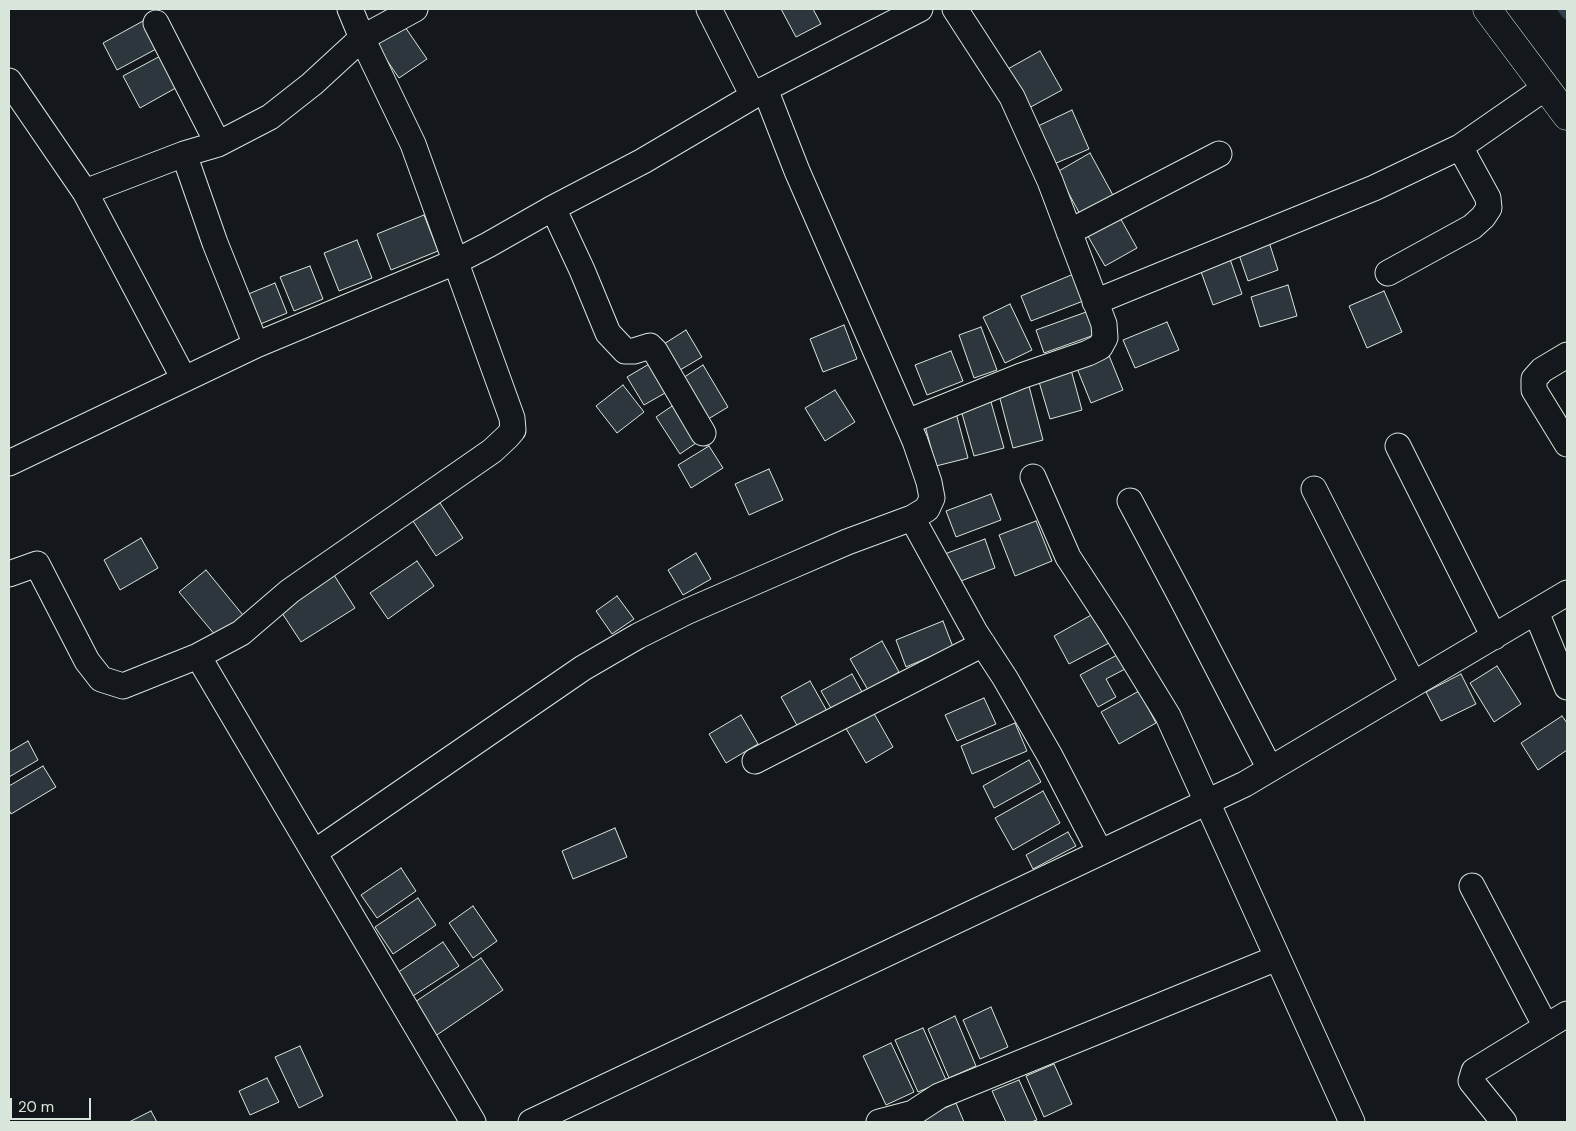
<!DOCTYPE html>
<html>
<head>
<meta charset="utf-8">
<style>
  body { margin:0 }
  #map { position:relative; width:1576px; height:1131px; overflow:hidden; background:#14181c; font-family:"DM Sans",sans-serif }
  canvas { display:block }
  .frame { position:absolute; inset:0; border:10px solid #d8e6dc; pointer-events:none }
  .scale { position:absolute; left:10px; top:1098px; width:81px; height:22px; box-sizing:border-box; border:2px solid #d8e6dc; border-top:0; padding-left:6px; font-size:15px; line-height:18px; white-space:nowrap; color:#d8e6dc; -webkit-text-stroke:4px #14181c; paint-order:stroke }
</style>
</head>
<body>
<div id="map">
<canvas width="1576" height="1131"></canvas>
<div class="frame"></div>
<div class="scale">20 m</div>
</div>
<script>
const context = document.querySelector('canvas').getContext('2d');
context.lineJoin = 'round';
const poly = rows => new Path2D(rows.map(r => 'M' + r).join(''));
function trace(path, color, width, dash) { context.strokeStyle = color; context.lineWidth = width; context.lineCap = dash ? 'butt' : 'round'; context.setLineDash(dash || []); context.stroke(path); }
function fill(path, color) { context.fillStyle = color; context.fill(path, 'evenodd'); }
const stream = poly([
  [1562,9,1567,15]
]);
const building = poly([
  [781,9,813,9,821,24,796,37,781,9],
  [143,21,158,48,117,70,103,43,143,21],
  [401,21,427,59,399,78,373,40,401,21],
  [1040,51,1062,90,1027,109,1006,70,1040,51],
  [164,54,181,85,140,108,123,76,164,54],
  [1072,110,1089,149,1054,164,1038,126,1072,110],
  [1090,153,1114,197,1081,216,1057,172,1090,153],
  [1118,214,1137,248,1105,266,1085,231,1118,214],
  [424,215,438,251,391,270,377,234,424,215],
  [357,240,372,278,339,291,324,253,357,240],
  [1269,242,1278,270,1248,281,1238,252,1269,242],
  [1229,256,1242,294,1213,305,1199,266,1229,256],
  [310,266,323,299,294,311,280,277,310,266],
  [1076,273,1086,300,1031,321,1021,296,1076,273],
  [275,283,287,313,258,325,246,295,275,283],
  [1288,285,1297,316,1260,327,1251,297,1288,285],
  [1384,291,1402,332,1367,348,1349,306,1384,291],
  [1010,304,1032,350,1005,363,983,317,1010,304],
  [1089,311,1097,334,1044,353,1036,330,1089,311],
  [1167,322,1179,350,1135,368,1123,340,1167,322],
  [844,325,857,359,823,372,810,339,844,325],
  [981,327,997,370,974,378,959,335,981,327],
  [686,330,702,357,675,373,659,347,686,330],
  [951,351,963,381,927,395,915,365,951,351],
  [1108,353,1123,390,1091,403,1076,366,1108,353],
  [656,360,672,389,644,405,627,377,656,360],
  [703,365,728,407,700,424,675,383,703,365],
  [1070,366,1082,410,1050,419,1037,375,1070,366],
  [623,385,644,412,617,433,596,406,623,385],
  [1029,386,1043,440,1013,448,999,395,1029,386],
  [835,390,855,422,825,441,805,408,835,390],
  [678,402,702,439,680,454,656,417,678,402],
  [991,402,1004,448,974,456,961,410,991,402],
  [956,413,968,458,936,466,924,422,956,413],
  [709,446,723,468,691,488,678,465,709,446],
  [769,469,783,500,749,515,735,484,769,469],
  [991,494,1001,520,956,537,946,511,991,494],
  [440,503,463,538,436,556,413,521,440,503],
  [1036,521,1052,561,1015,576,999,535,1036,521],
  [141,538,158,568,120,590,104,560,141,538],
  [985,539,995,568,953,584,942,555,985,539],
  [696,553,711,579,683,595,668,570,696,553],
  [417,561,434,586,388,619,370,593,417,561],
  [206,570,247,620,221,642,179,592,206,570],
  [334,575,355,608,301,642,280,610,334,575],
  [617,596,634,619,612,634,596,611,617,596],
  [1093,614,1109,643,1069,664,1054,636,1093,614],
  [943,621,953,647,906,667,896,640,943,621],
  [882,641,899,672,868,690,850,659,882,641],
  [1117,655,1125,669,1106,679,1116,697,1098,707,1080,675,1117,655],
  [1497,666,1521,704,1494,722,1470,683,1497,666],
  [852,674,862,692,832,710,821,691,852,674],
  [1461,674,1476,704,1441,721,1426,692,1461,674],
  [810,681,827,711,798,727,781,697,810,681],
  [1139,691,1156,723,1119,744,1101,712,1139,691],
  [984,698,996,724,957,741,945,715,984,698],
  [872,710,893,747,866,763,844,725,872,710],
  [741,715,758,744,726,763,709,734,741,715],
  [1562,716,1567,723,1567,750,1538,770,1521,743,1562,716],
  [1015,723,1027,751,972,774,961,746,1015,723],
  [28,741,38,760,9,777,9,752,28,741],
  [1029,760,1041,782,994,808,983,786,1029,760],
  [43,766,56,787,11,814,9,810,9,786,43,766],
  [1043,791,1060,823,1013,850,995,818,1043,791],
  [615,828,627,857,573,879,562,851,615,828],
  [1068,832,1076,846,1033,869,1026,855,1068,832],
  [401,868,416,891,377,918,361,895,401,868],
  [418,898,436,925,393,954,375,927,418,898],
  [473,906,497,941,473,958,449,923,473,906],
  [443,942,459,966,413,996,397,973,443,942],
  [481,958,503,990,428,1041,406,1008,481,958],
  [991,1007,1008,1047,980,1059,963,1020,991,1007],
  [955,1016,976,1066,949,1078,928,1029,955,1016],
  [923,1028,946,1080,918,1092,895,1040,923,1028],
  [891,1043,914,1092,886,1105,863,1056,891,1043],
  [300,1046,323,1096,299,1108,275,1057,300,1046],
  [1054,1064,1072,1104,1044,1117,1026,1076,1054,1064],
  [267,1078,279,1102,250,1115,239,1091,267,1078],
  [1019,1080,1037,1120,1031,1122,1006,1122,992,1091,1019,1080],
  [956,1103,964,1122,926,1122,924,1117,956,1103],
  [151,1111,157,1122,129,1122,151,1111]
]);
const street = poly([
  [709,9,753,96],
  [156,23,218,144],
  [9,81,85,192,184,379],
  [184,154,215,243,256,345],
  [85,192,184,154,218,144,270,117,312,84,362,38,415,9],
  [553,208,582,270,608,333,625,351,634,351,650,346,655,351,703,433],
  [1069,232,1219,154],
  [1388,273,1472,227,1483,217,1489,208,1488,198,1460,147],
  [1095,302,1374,188,1460,147,1545,88],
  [1567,355,1542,370,1534,379,1534,390,1567,444],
  [907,422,1021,376,1088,353,1100,347,1105,338,1104,324,1050,181,1012,97,955,9],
  [1398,446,1494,637],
  [9,463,256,345,455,262,488,245,553,208,643,161,765,89,920,9],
  [1033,477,1068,557,1113,626,1168,716,1352,1122],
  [1314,489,1413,684],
  [1130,501,1182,599,1270,769],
  [912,518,975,632,1005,678,1050,756,1100,852],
  [9,574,37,564,87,661,101,679,123,686,198,656,241,633,290,591,492,451,507,437,513,430,512,418,413,144,362,38,350,9],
  [1536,612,1567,687],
  [198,656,473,1122],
  [755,761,983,644],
  [315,852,583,668,638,636,686,612,780,571,847,542,912,518,927,509,932,498,929,482,915,441,797,171,765,89],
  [1472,886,1546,1027],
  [531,1122,1245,784,1567,593],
  [879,1122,913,1113,939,1096,1277,958],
  [1504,1122,1471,1081,1474,1071,1567,1014]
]);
const secondary = poly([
  [1487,9,1567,116]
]);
trace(stream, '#2f3f4d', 9);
fill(building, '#2c363c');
trace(building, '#d8e6dc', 1);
trace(street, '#d8e6dc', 27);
trace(secondary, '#d8e6dc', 29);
trace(street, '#14181c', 25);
trace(secondary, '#14181c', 28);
</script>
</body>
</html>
